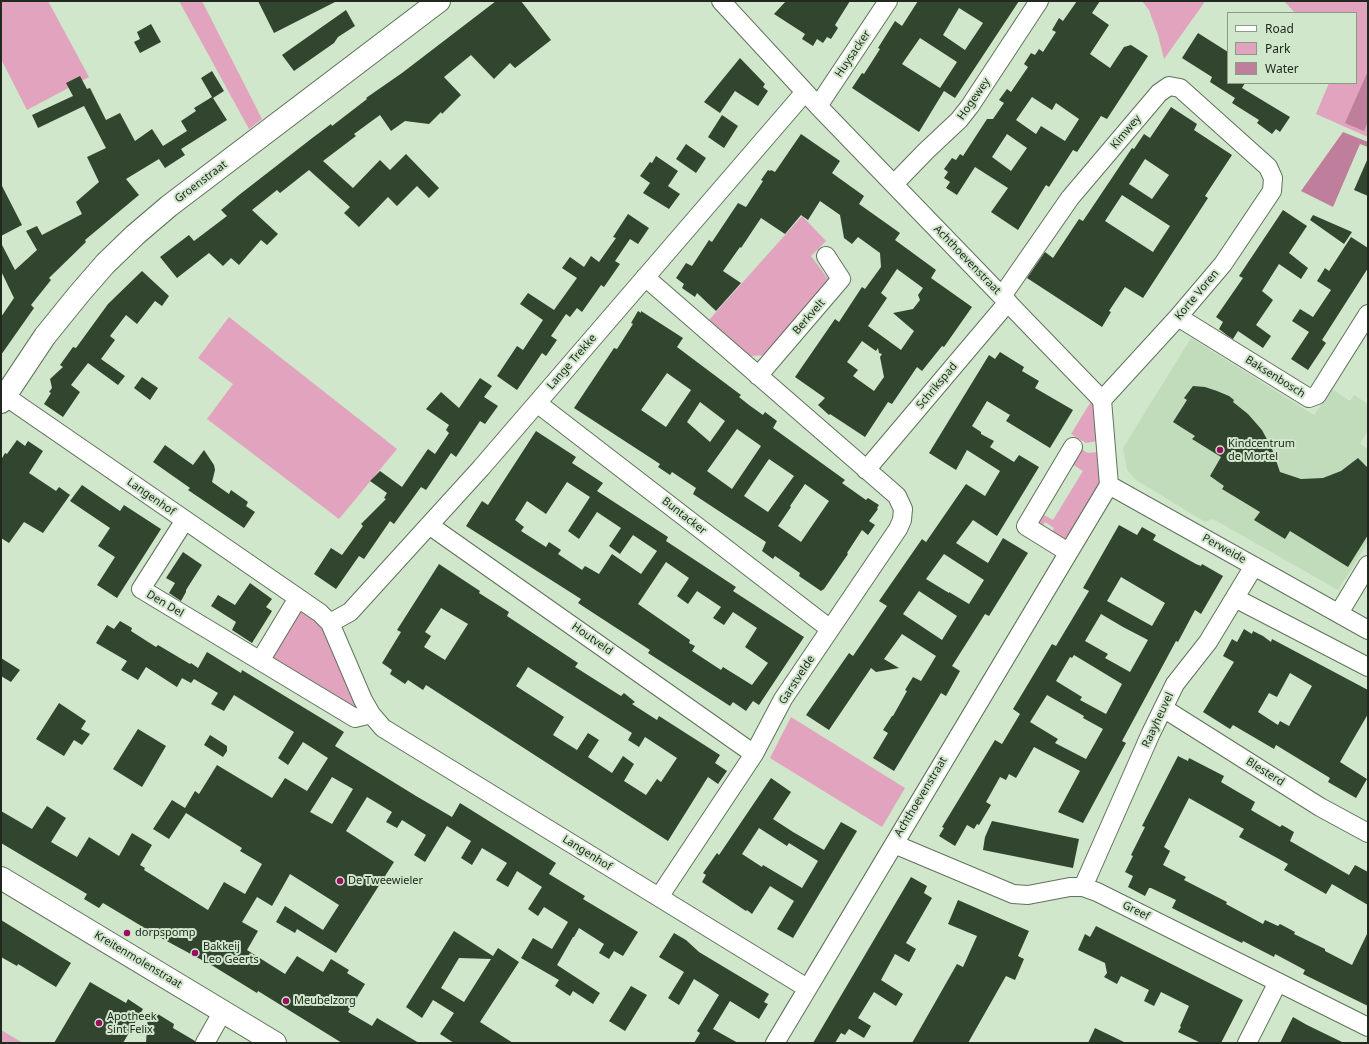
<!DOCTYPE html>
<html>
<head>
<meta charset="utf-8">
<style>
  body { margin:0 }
  #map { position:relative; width:1369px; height:1044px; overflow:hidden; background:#d0e7cb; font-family:"Noto Sans",sans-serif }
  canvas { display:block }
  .frame { position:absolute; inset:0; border:2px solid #21291f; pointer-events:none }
  .legend { position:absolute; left:1227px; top:12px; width:130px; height:72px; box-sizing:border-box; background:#d0e7cb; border:1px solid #8a9b86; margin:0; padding:5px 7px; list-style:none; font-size:12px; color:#21291f }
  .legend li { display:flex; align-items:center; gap:8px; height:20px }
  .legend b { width:20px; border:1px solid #8a9b86 }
</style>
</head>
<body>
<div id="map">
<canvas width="1369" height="1044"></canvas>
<div class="frame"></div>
<ul class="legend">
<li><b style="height:5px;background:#fff"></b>Road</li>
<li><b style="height:11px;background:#e1a3be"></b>Park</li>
<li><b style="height:11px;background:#bf7e9b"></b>Water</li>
</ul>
</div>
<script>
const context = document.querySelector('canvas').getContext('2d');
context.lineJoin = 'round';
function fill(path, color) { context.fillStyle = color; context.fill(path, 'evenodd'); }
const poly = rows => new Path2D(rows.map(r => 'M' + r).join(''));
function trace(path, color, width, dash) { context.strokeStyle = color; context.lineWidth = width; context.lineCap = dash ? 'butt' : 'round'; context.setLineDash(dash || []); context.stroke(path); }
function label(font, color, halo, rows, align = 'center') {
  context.font = font + ' "Noto Sans",sans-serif'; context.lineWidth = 4; context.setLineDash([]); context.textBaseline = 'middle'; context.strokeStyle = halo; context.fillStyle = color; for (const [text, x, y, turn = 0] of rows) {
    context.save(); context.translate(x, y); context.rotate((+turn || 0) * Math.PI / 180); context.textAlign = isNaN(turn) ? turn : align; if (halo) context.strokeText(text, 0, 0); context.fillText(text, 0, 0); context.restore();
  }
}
const built = poly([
  [1191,338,1314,415,1332,389,1350,401,1354,395,1368,404,1368,430,1360,444,1368,449,1368,542,1338,590,1213,519,1205,522,1136,480,1127,470,1123,448]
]);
const green = poly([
  [1,1,48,1,89,77,27,110,1,59],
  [179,1,202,1,262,119,249,129],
  [1142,1,1203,1,1204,3,1164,59,1158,35,1149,10],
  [1284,1,1368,1,1368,137,1316,114,1329,83,1356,83,1356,13,1295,13],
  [802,216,826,241,811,256,829,280,767,355,750,356,709,320],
  [229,317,397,449,339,519,207,419,233,384,198,358],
  [1092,400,1094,405,1097,441,1086,443,1071,434],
  [1081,449,1088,453,1098,452,1101,480,1099,488,1066,543,1051,534,1054,528,1045,522,1041,528,1035,520,1042,514,1053,520,1083,471,1072,464],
  [299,607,324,627,360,709,358,711,269,656],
  [791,717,905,788,882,827,770,758],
  [1,1030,23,1043,1,1043]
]);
const water = poly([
  [1368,71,1368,121,1364,131,1345,123],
  [1343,132,1368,142,1368,147,1360,144,1333,207,1301,191]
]);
const building = poly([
  [258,1,337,1,274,33],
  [496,1,521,1,551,40,515,68,510,63,494,79,471,55,444,77,461,95,442,114,441,112,429,124,405,121,391,131,380,115,354,134,356,136,323,161,353,188,380,160,390,170,406,154,439,188,429,198,417,186,397,206,388,197,359,227,344,213,350,207,309,170,280,193,277,190,252,210,278,234,267,245,261,240,239,265,231,258,223,266,209,253,177,278,160,257,189,235,194,241,227,216,221,210,239,195,311,139,331,124,332,126,367,99,366,98,402,73],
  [786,1,850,1,835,25,838,28,831,39,827,37,823,43,817,39,813,46,802,39,805,34,774,14],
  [918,1,1019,1,955,98,944,91,919,132,852,88,862,73,864,74,880,49,878,48,895,21,902,26],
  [959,8,983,23,965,50,943,35],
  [920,38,957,62,940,88,902,64],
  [1077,1,1100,1,1092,13,1109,25,1090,54,1110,68,1124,47,1131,45,1148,56,1107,119,1101,116,1077,152,1073,150,1049,187,1046,185,1018,230,991,212,1008,188,975,167,957,195,946,188,950,182,944,178,948,172,944,169,952,158,956,160,960,154,963,156,987,119,993,119,1004,103,999,100,1007,89,1011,92,1028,67,1024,64,1031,53,1035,55,1039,49,1043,52,1056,32,1052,30,1059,18,1063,21],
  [1032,97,1052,110,1056,103,1079,119,1065,141,1041,126,1036,134,1016,120],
  [1007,134,1027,148,1011,171,992,157],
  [346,10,355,26,338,37,334,43,294,71,282,55],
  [151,24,161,42,140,53,134,42,140,39,137,32],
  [1198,33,1228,52,1228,83,1245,83,1242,88,1290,117,1280,132,1276,129,1272,134,1257,123,1259,120,1232,103,1235,98,1210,82,1212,77,1182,58],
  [740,58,765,84,763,87,768,91,758,106,735,91,720,113,704,102],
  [212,71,224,91,213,98,227,120,181,149,185,155,165,168,159,159,126,179,139,195,85,240,86,242,49,278,51,280,31,305,34,308,1,355,1,317,14,298,1,271,1,243,15,270,37,250,26,231,37,226,42,235,82,214,76,202,99,182,87,157,106,148,84,106,38,128,32,115,73,96,66,83,80,76,87,89,90,88,106,120,120,113,135,141,152,129,163,146,187,131,181,121,196,111,194,108,212,97,201,78],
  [1171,107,1197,124,1194,130,1232,155,1205,196,1208,198,1143,298,1125,287,1109,311,1111,312,1102,327,1027,278,1045,252,1053,258,1079,219,1083,221,1132,148,1134,149,1144,134,1150,138],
  [1145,159,1169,175,1152,199,1129,184],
  [1122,195,1170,226,1153,252,1105,221],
  [722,115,738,126,724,148,708,137],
  [801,134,840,161,832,173,864,196,859,204,900,233,895,240,936,270,931,278,972,307,944,347,942,346,922,371,917,367,892,404,888,402,865,437,830,414,829,415,818,405,825,398,795,377,835,319,839,322,862,287,865,289,881,267,880,253,858,237,852,244,844,238,840,215,820,201,808,220,801,215,785,234,761,218,741,248,740,247,723,271,741,283,716,311,697,293,695,297,682,288,684,284,676,278,686,263,692,266,709,240,712,242,738,203,746,207,763,181,761,180,768,170,770,171,771,170,775,172],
  [897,269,923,288,918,295,920,300,913,309,893,313,914,331,901,350,868,326,887,298,881,293],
  [862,341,876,351,878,348,879,353,882,354,880,357,884,377,874,391,853,376,858,370,847,362],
  [686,144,706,158,696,173,676,159],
  [656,156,678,171,668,186,680,194,669,209,643,193,650,183,640,176,650,162,652,163],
  [1368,158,1368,196,1354,190],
  [1,184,22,225,1,236],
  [1283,210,1307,226,1289,253,1308,268,1301,279,1279,264,1262,291,1273,300,1256,325,1271,336,1263,348,1238,331,1233,339,1228,336,1219,329,1223,322,1216,317,1243,278,1239,276],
  [628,214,649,228,638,244,630,239,615,261,620,264,604,287,601,285,582,312,577,308,570,317,566,314,551,336,557,340,546,356,542,353,517,390,497,376,517,346,523,350,543,320,520,304,528,293,554,310,577,278,562,268,570,257,584,267,591,256,599,262,616,238,613,237],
  [1313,215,1352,232,1344,244,1310,220],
  [1351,237,1368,248,1368,268,1322,340,1326,343,1308,370,1291,359,1309,332,1292,321,1300,309,1313,317,1331,290,1317,281,1325,268,1329,271],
  [142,271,169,296,162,306,155,301,137,324,126,315,110,336,115,340,101,359,125,376,118,385,88,363,71,385,80,392,63,417,44,404,51,393,49,392,52,388,50,379,63,367,60,365,73,347,76,348,108,304],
  [638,311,641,313,641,311,683,338,677,347,741,395,739,397,749,405,763,415,765,412,777,421,773,428,845,480,842,483,866,500,868,498,879,505,877,508,878,509,869,521,875,525,868,535,862,530,847,553,848,554,824,589,821,591,799,576,800,573,775,556,773,559,762,551,766,542,693,494,696,488,672,472,670,475,658,467,660,464,574,408,614,348,617,349,633,324,631,323],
  [667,373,691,390,666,427,641,410],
  [700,402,725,421,710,442,687,422],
  [737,429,761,446,732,489,707,471],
  [769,459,794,476,768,512,744,496],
  [805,484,829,501,801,542,778,526,791,507,790,506],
  [1000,352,1024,367,1022,371,1039,381,1035,388,1073,410,1050,448,1006,421,1010,415,987,401,972,426,981,432,981,434,994,441,990,447,1014,462,1019,455,1039,467,997,536,973,520,956,543,988,563,1003,538,1028,553,989,616,985,614,952,666,960,671,946,696,941,693,894,771,873,758,888,733,883,730,892,716,893,716,907,691,905,690,913,677,921,681,936,656,902,634,884,659,899,668,876,672,871,668,829,730,806,715,849,653,853,656,887,606,879,601,922,539,926,542,966,484,985,496,1000,471,967,450,956,470,929,453,989,355,995,359],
  [944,554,984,580,969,604,949,592,949,593,926,579],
  [919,591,957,616,942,640,903,614],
  [142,377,158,388,150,400,134,388],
  [480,378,492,386,484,397,498,406,485,424,480,421,456,457,451,453,426,490,421,487,394,524,390,521,364,559,359,556,336,589,314,574,331,548,342,555,363,526,361,524,386,499,384,498,387,493,370,481,380,471,402,487,428,449,435,454,449,433,446,430,449,425,426,409,441,392,459,408],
  [1193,386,1205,387,1217,391,1229,396,1234,400,1233,402,1248,414,1262,430,1272,449,1280,472,1301,479,1323,478,1341,471,1358,458,1368,468,1368,535,1348,567,1290,531,1285,539,1254,520,1260,512,1222,489,1224,486,1210,476,1221,457,1192,439,1195,436,1173,422,1187,400,1184,398],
  [536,431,576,457,572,463,603,483,597,491,668,537,666,541,736,587,733,591,804,637,759,705,753,701,746,711,733,702,730,706,648,653,650,650,578,603,581,599,466,526,482,501,488,505],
  [567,482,590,497,568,531,579,539,597,512,621,528,609,546,620,554,633,535,657,551,641,574,612,554,599,574,585,566,582,570,558,554,561,550,549,542,546,547,521,531,524,527,515,520,527,501,546,514],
  [666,562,689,578,677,596,688,604,697,591,721,607,713,618,724,625,733,612,757,628,745,647,768,663,752,685,723,667,721,670,692,651,695,646,689,643,690,640,638,604],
  [17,440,25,446,28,441,43,451,29,473,56,491,59,487,70,495,43,533,24,522,9,543,1,538,1,460,5,453,7,454],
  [165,445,193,465,204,450,214,465,215,470,212,482,229,494,231,490,248,502,246,506,255,512,244,528,188,490,190,488,153,462],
  [82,485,120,511,124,505,161,529,117,598,97,585,115,557,98,546,110,528,70,501],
  [1119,525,1137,535,1142,527,1156,535,1153,540,1196,564,1201,566,1202,564,1223,576,1201,614,1195,610,1178,642,1176,641,1122,741,1126,743,1083,823,1058,812,1080,771,1034,747,1016,778,1009,774,1006,780,1000,777,986,802,991,805,979,825,977,824,974,829,967,825,955,846,939,836,944,828,942,827,995,740,1002,744,1020,714,1013,709,1052,644,1056,646,1089,591,1083,588],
  [1121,577,1165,603,1152,626,1107,601],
  [1101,614,1123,627,1148,640,1130,672,1105,658,1108,654,1085,641],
  [1074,655,1122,684,1106,714,1080,700,1082,697,1056,681,1070,657,1072,658],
  [1047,695,1084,716,1083,718,1103,729,1086,759,1055,743,1058,739,1030,722],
  [183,552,202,565,186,590,186,592,181,601,169,593,175,583,166,578],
  [439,564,480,591,479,593,509,612,507,616,578,663,575,667,621,696,624,693,635,702,632,704,657,720,659,716,720,755,715,763,727,771,718,784,708,777,668,841,426,685,423,690,408,680,405,684,390,674,392,670,382,663,401,632,397,630],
  [441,608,468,624,445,660,424,647,431,636,425,632],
  [528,667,632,733,628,740,639,747,645,737,677,758,661,782,657,779,646,795,624,781,634,764,623,756,612,773,588,757,599,740,588,733,577,750,553,735,564,717,516,686],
  [250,583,272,599,266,607,272,611,252,643,232,630,236,622,211,606,218,595,235,605],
  [120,621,132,628,131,631,156,647,158,645,190,664,191,663,198,668,207,652,241,673,242,670,344,732,335,746,416,796,452,817,460,803,556,863,549,874,585,896,583,899,638,932,623,956,614,951,609,959,599,953,604,944,579,928,574,937,573,937,557,965,600,993,593,1004,573,991,570,996,555,986,559,980,521,958,533,938,552,949,568,922,544,907,538,916,528,909,542,887,517,871,508,887,496,880,507,863,482,848,472,865,461,858,471,841,447,826,425,862,414,855,426,835,402,820,397,828,386,822,392,812,367,797,346,831,394,862,336,953,297,929,295,933,276,922,285,906,323,930,339,905,290,874,272,906,257,897,242,922,258,931,247,950,285,974,297,956,323,972,331,959,349,970,347,973,365,984,348,1012,372,1026,377,1018,419,1043,342,1043,258,991,257,993,213,966,163,939,103,903,99,908,84,899,87,894,1,843,1,811,32,829,47,806,66,818,51,842,77,857,89,837,119,856,132,833,152,845,140,865,145,868,144,870,208,910,224,882,245,894,262,864,240,851,242,848,186,813,169,839,153,829,172,800,185,808,195,791,199,794,217,765,272,798,285,778,307,791,328,758,303,742,288,765,278,758,294,732,234,695,224,711,211,704,218,693,194,679,191,683,182,678,177,687,146,667,138,680,121,670,127,661,96,643,107,625,114,629],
  [332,777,353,789,332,824,310,812],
  [1244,629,1252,634,1253,631,1263,636,1271,642,1272,639,1368,690,1368,714,1340,762,1367,779,1356,798,1328,782,1330,778,1276,745,1274,749,1233,725,1230,729,1203,712,1234,662,1223,656,1232,639,1237,642],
  [1290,673,1312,686,1289,726,1280,721,1278,725,1258,712,1269,693,1277,697],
  [1,658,20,670,11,682,1,676],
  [59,703,86,721,81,729,90,734,82,745,74,740,64,756,36,739],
  [138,729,166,746,142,787,113,769],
  [210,735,227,746,227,751,223,757,204,745],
  [1178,756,1188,761,1189,758,1224,776,1221,782,1255,802,1251,810,1280,827,1282,825,1294,832,1290,841,1349,875,1355,865,1368,872,1368,905,1332,884,1326,894,1284,870,1288,864,1239,837,1244,829,1189,798,1164,847,1170,851,1163,865,1186,877,1184,880,1227,902,1226,904,1263,924,1265,920,1278,926,1280,924,1295,932,1294,934,1325,949,1325,951,1352,965,1368,932,1368,1006,1303,974,1305,970,1275,954,1274,957,1243,941,1242,943,1172,908,1176,900,1151,888,1149,888,1145,896,1128,887,1133,876,1125,872,1133,856,1131,855,1145,827,1142,826],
  [771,778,791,792,773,819,793,832,824,850,841,822,857,831,793,938,777,929,794,901,770,886,752,914,747,910,746,911,702,882,706,875,703,873,717,853,719,855],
  [759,828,787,846,789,843,818,861,802,888,763,865,762,867,742,854],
  [992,821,1079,839,1073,868,983,850,985,837],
  [911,877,927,886,924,893,932,898,906,943,916,949,909,962,895,954,881,980,903,994,896,1006,874,992,858,1018,871,1026,864,1038,849,1029,845,1035,841,1033,835,1043,813,1043],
  [958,900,1029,931,1018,956,1024,959,1015,980,1006,976,968,1043,912,1043,957,964,963,967,977,936,948,924],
  [1,920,71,963,56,987,18,964,17,966,1,957],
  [1096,926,1243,1000,1221,1043,1201,1043,1178,1032,1181,1027,1180,1026,1189,1006,1161,992,1154,1006,1144,1001,1149,990,1121,976,1117,984,1104,977,1107,973,1105,963,1078,950,1085,934,1090,937],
  [454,931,493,956,498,948,519,962,480,1022,513,1043,454,1043,440,1034,454,1013,433,1000,422,1018,406,1007],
  [459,958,491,959,464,1002,441,988],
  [674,933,686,940,699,952,769,994,764,1002,768,1004,759,1019,730,1001,713,1029,738,1043,694,1043,700,1033,697,1031,719,995,707,987,694,979,679,1005,668,998,684,972,659,957],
  [90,982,126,1003,128,999,143,1009,123,1043,54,1043],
  [631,986,647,995,625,1031,609,1021],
  [153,1011,174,1024,173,1028,195,1041,195,1043,146,1043,148,1012,152,1014],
  [1293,1017,1307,1025,1344,1043,1280,1043],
  [1095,1028,1126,1043,1088,1043]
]);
const minor = poly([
  [721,1,818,106,1102,400,1109,485,775,1043],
  [818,106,888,1],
  [894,184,926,151,959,120,970,106,1039,1],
  [645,277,897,496,903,509,902,520,898,529,783,699,754,754,659,897],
  [1002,296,1070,198,1159,93,1169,86,1180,88,1268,167,1273,178,1272,191,1223,264,1178,317,1102,400],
  [1178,317,1309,398,1317,395,1368,314],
  [758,376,841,279,826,256],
  [5,396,320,613,330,623,363,700,371,714,383,728,807,988],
  [537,403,830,629],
  [866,470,1008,302],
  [1109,485,1368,630],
  [185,520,141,589,355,718,371,714],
  [429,525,754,754],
  [1068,552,1026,526,1073,447],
  [1235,598,1368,667],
  [1339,613,1368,565],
  [330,623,350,612,481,468,805,92],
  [260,661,298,598],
  [1163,708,1320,807,1368,833],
  [894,844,1013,894,1028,895,1070,887,1083,887,1097,892,1368,1027],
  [1083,887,1151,733,1175,684,1208,642,1254,566],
  [205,1043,223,1011],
  [1247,1043,1278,982]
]);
const tertiary = poly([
  [1,402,45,336,79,294,105,264,135,235,169,206,439,1],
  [1,878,275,1043]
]);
const markers = [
  [1220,450,4,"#990e61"],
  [340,881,4,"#990e61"],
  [127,933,4,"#990e61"],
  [195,953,4,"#990e61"],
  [286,1001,4,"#990e61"],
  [99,1023,4,"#990e61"]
];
const streetNames = [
  ["Huysacker",853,54,-56],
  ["Hogewey",974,99,-55],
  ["Kimwey",1126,132,-50],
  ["Groenstraat",201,182,-37],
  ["Achthoevenstraat",967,260,46],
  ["Korte Voren",1197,295,-50],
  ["Berkvelt",809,317,-49],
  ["Lange Trekke",572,362,-49],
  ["Baksenbosch",1275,377,32],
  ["Schrikspad",937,386,-50],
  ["Langenhof",151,497,35],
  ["Buntacker",684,516,38],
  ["Perweide",1224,549,29],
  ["Den Del",165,604,31],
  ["Houtveld",592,639,35],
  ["Garstvelde",797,680,-57],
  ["Raayheuvel",1158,720,-65],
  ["Blesterd",1265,772,32],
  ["Achthoevenstraat",921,797,-59],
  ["Langenhof",587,853,32],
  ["Greef",1136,911,26],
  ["Kreitenmolenstraat",138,960,31]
];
const poiNames = [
  ["Kindcentrum",1228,444],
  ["de Mortel",1228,457],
  ["De Tweewieler",348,881],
  ["dorpspomp",135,933],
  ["Bakkeij",203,947],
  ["Leo Geerts",203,960],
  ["Meubelzorg",294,1001],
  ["Apotheek",107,1017],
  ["Sint Felix",107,1030]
];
fill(built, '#c1dcbb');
fill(green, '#e1a3be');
fill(water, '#bf7e9b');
fill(building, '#32452e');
trace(minor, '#5f735a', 20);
trace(tertiary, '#5f735a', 24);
trace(minor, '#fff', 18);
trace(tertiary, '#fff', 22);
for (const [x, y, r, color] of markers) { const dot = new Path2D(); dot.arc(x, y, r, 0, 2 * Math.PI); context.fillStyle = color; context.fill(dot); trace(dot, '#d0e7cb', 1.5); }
label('11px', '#21291f', '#d0e7cb', streetNames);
label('11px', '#21291f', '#d0e7cb', poiNames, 'left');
</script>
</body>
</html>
